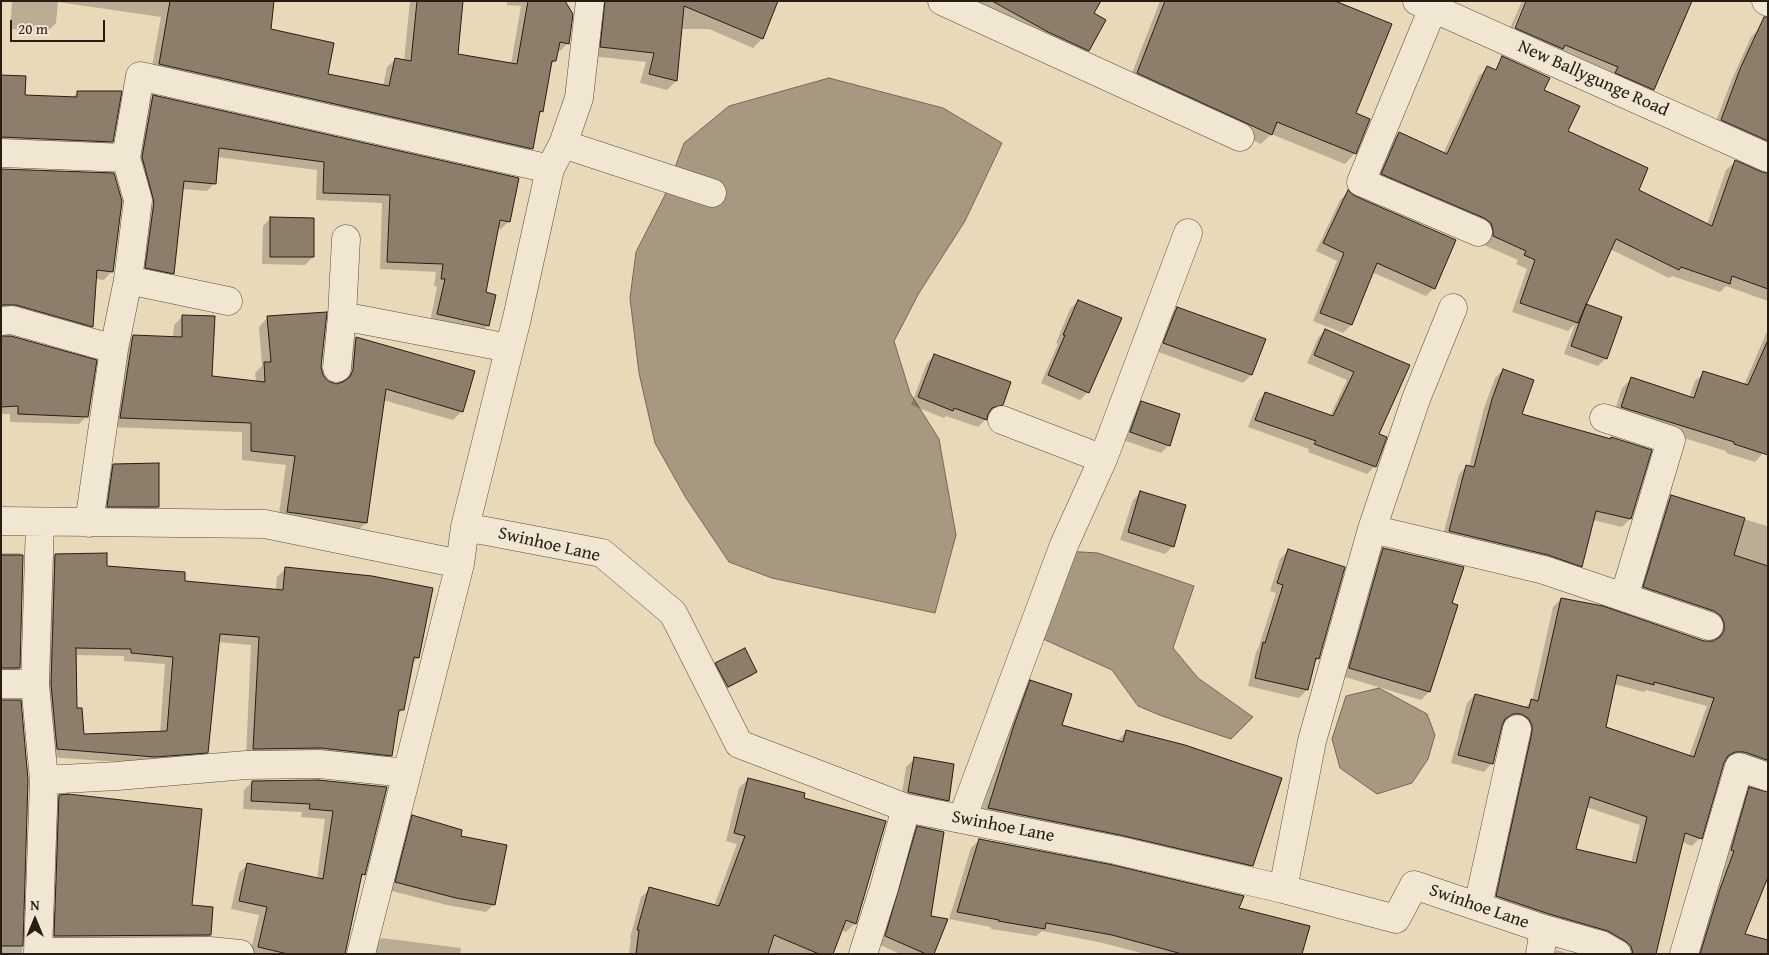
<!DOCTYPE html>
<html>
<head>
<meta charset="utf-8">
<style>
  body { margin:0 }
  #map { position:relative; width:1769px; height:955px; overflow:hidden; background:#e8d9b8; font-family:"Gentium Book Plus",serif }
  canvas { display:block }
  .frame { position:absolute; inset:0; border:2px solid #291c15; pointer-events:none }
  .north { position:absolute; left:10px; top:895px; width:50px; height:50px; -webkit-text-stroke:4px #f0e6d1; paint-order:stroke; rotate:0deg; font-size:14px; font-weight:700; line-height:20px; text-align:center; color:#291c15 }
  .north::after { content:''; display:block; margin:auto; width:18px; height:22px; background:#291c15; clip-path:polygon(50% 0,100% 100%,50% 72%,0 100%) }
  .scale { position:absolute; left:10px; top:20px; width:95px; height:22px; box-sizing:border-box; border:2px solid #291c15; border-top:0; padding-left:6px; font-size:15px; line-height:18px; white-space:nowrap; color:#291c15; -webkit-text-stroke:4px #f0e6d1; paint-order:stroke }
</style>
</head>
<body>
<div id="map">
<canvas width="1769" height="955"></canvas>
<div class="frame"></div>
<div class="north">N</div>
<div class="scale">20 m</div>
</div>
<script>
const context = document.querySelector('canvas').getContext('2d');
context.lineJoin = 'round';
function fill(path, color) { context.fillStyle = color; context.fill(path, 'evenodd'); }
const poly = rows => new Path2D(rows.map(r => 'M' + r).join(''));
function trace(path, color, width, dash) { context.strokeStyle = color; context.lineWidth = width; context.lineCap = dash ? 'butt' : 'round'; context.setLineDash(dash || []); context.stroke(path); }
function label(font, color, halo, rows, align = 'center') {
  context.font = font + ' "Gentium Book Plus",serif'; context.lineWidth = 5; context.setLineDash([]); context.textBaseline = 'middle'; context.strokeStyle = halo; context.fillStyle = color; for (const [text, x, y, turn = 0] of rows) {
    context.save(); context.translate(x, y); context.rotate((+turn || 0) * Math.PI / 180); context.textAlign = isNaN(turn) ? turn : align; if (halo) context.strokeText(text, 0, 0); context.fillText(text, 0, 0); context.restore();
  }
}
const water = poly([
  [829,78,943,108,1002,143,965,221,919,293,894,341,910,393,939,439,956,535,935,613,772,578,729,562,686,498,655,443,639,373,630,298,636,252,665,195,684,143,729,106,829,78],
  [1064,551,1098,553,1194,586,1173,648,1198,678,1253,717,1231,739,1162,716,1138,706,1112,670,1032,634,1064,551],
  [1379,688,1427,714,1435,735,1428,759,1412,783,1377,794,1340,768,1332,739,1346,696,1379,688]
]);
const shadow = poly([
  [12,1,273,1,269,30,326,75,383,86,387,67,396,59,404,61,410,1,461,1,456,55,511,64,521,6,507,5,507,1,564,1,568,43,560,51,557,51,555,61,550,65,542,111,538,115,532,148,523,157,151,72,161,17,58,2,56,23,48,31,10,29],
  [597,1,777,1,762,39,753,48,709,29,681,29,676,81,667,90,640,83,646,62,592,56],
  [955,1,1099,1,1092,14,1088,50,1078,60],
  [1160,1,1331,1,1354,113,1369,120,1355,153,1345,164,1271,134,1261,144,1128,83],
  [1522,1,1525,1,1511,33,1513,34,1528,1,1653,89,1643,99,1506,38],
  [1759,29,1768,32,1768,154,1713,129,1732,79,1751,37],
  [1488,67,1543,91,1566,132,1637,190,1707,225,1726,170,1735,162,1768,175,1768,301,1726,286,1720,292,1672,276,1669,278,1610,249,1583,309,1587,306,1606,358,1598,366,1564,354,1575,324,1568,331,1512,312,1527,269,1516,264,1518,260,1484,245,1485,239,1373,183,1390,142,1399,133,1443,154,1479,76],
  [1,76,24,97,72,98,78,92,112,141,103,150,1,146],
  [153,96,509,221,501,229,497,228,485,293,488,325,480,333,430,322,437,287,434,286,436,272,380,269,382,203,316,200,317,170,217,157,215,183,207,191,182,189,173,273,165,281,138,275,135,166,145,104],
  [1,170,112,271,104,280,96,279,92,326,84,335,1,312],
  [1348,192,1434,288,1426,296,1372,272,1351,325,1343,333,1313,321,1337,261,1316,251,1340,200],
  [271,218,313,257,305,265,262,264,263,226],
  [1078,301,1088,392,1080,400,1041,383,1058,344,1056,343,1070,309],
  [1177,308,1264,340,1251,375,1243,383,1156,351,1169,316],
  [183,316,211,377,256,382,255,373,262,366,259,327,268,317,320,367,322,375,328,382,336,385,342,384,347,348,356,338,462,411,453,420,383,400,366,523,356,532,278,521,286,465,242,460,242,432,111,427,124,345,133,336,173,338,174,325],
  [1768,329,1768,440,1763,453,1755,462,1726,453,1726,451,1613,416,1622,388,1631,379,1689,398,1695,381,1704,373,1744,385],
  [1325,330,1408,366,1378,435,1375,466,1367,474,1308,452,1309,449,1248,427,1258,401,1265,393,1330,416,1347,380,1307,363,1318,338],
  [1,337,87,416,79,424,10,422,10,414,1,414],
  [935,355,1002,404,993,412,986,415,986,419,978,427,946,416,944,418,911,405,927,363],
  [1503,370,1520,415,1610,440,1612,438,1630,519,1622,527,1593,520,1581,566,1573,574,1442,539,1459,474,1467,466,1469,467,1484,408,1495,378],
  [1142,403,1169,445,1161,453,1123,440,1134,411],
  [114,465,158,506,150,514,100,514,106,473],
  [1141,492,1173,546,1165,554,1120,540,1133,500],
  [1671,497,1767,526,1768,525,1768,772,1735,760,1727,759,1723,761,1700,838,1692,846,1682,842,1655,954,1622,954,1489,904,1511,721,1502,723,1492,763,1484,772,1451,763,1467,703,1475,695,1524,708,1532,701,1553,607,1561,599,1704,642,1713,642,1716,640,1716,631,1636,595,1663,505],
  [1614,684,1644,692,1646,690,1707,706,1689,756,1604,728],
  [1586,807,1640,825,1631,863,1575,850],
  [1383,549,1450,604,1456,605,1429,692,1421,700,1342,676,1375,557],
  [1288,551,1318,659,1313,663,1307,690,1299,698,1248,686,1256,652,1258,649,1276,593,1270,591,1280,559],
  [1,553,21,553,19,668,11,676,1,676],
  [55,555,106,567,183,582,276,590,277,577,285,569,418,658,411,664,402,710,397,716,391,755,383,763,246,757,251,645,218,642,207,752,199,760,146,764,49,757,47,563],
  [75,655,124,656,124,661,165,664,160,733,83,735,76,709],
  [716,664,756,672,752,676,724,690,712,667],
  [1031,682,1060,726,1116,742,1127,731,1252,865,1242,876,979,819,1004,736,1020,692],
  [914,759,947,800,939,808,901,800,906,767],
  [748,779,802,798,855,923,846,932,841,930,832,954,629,954,631,939,630,938,641,897,650,889,714,906,737,844,726,841,739,788],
  [318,781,364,874,360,878,348,932,345,954,250,954,259,915,231,909,239,873,248,864,317,879,325,819,301,817,302,812,243,809,244,790,252,782],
  [1750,789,1744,934,1768,954,1695,954,1712,898,1727,860,1723,858,1741,797],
  [60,796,191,906,210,935,202,943,47,944,48,918,56,910,120,881,49,876,52,804],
  [413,816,494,904,486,912,447,905,388,890,405,824],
  [918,828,930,916,932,954,900,954,878,944,910,836],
  [979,840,1238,909,1301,954,1145,954,1103,943,1042,931,1036,936,991,929,991,927,949,919,971,848],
  [1,910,23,910,22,954,1,954],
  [382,938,461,948,460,954,371,954,373,946],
  [1557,950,1570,954,1553,954]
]);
const building = poly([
  [170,1,274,1,271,29,334,43,328,74,389,86,395,58,411,61,417,1,463,1,458,54,517,64,528,1,565,1,573,14,569,44,560,42,556,61,552,61,543,112,540,111,533,149,159,64,170,1],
  [605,1,778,1,763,39,684,6,677,81,649,74,654,53,600,47,605,1],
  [992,1,1101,1,1094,13,1106,20,1089,51,1048,32,992,1],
  [1165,1,1335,1,1392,24,1356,113,1370,119,1356,154,1277,122,1272,135,1137,73,1165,1],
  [1526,1,1692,1,1654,90,1615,73,1618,67,1565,45,1563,49,1515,28,1526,1],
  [1764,17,1768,17,1768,141,1721,120,1740,69,1764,17],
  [1502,56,1550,78,1544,90,1580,106,1568,131,1648,168,1639,190,1712,226,1735,160,1762,172,1768,173,1768,289,1732,276,1730,284,1681,267,1679,270,1616,239,1578,323,1520,303,1535,260,1524,255,1526,251,1493,236,1493,230,1491,223,1484,218,1381,174,1399,132,1447,154,1487,66,1496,70,1502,56],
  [1,75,26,76,25,95,77,97,77,91,122,91,113,142,1,137,1,75],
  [153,95,519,178,510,222,500,220,486,292,496,295,489,326,437,314,445,279,441,279,443,264,387,262,390,195,323,193,324,162,219,148,216,184,184,181,174,274,145,268,154,202,142,157,153,95],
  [1,169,114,173,122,201,113,272,97,270,93,327,16,305,1,305,1,169],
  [1348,190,1355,196,1456,240,1435,289,1377,263,1352,325,1320,313,1344,253,1323,243,1348,190],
  [270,217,314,218,314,257,270,257,270,217],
  [1078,300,1122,318,1089,393,1048,375,1065,335,1063,335,1078,300],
  [1586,304,1622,317,1607,359,1571,346,1586,304],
  [1177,307,1266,339,1252,375,1163,343,1177,307],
  [327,312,321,367,323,375,328,381,336,384,343,382,350,377,353,370,356,337,475,371,463,412,386,389,367,523,287,512,295,456,251,451,251,423,120,418,133,335,182,337,182,315,215,316,212,376,265,382,264,362,271,362,267,316,327,312],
  [1325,329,1410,365,1379,434,1387,437,1376,467,1314,444,1316,441,1255,420,1265,392,1333,416,1354,372,1314,355,1325,329],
  [1,336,11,336,97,360,88,417,18,414,18,406,1,407,1,336],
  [1768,340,1768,455,1734,444,1734,442,1621,407,1631,377,1694,398,1703,371,1748,385,1768,340],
  [934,354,1011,382,1003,405,992,408,988,414,987,420,954,408,953,411,918,397,934,354],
  [1503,369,1534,380,1522,414,1611,439,1611,437,1652,450,1631,519,1596,511,1582,567,1548,555,1449,531,1466,465,1474,467,1492,399,1503,369],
  [1141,401,1180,414,1170,446,1130,432,1141,401],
  [159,463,159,507,107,507,113,464,159,463],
  [1140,491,1186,505,1174,547,1128,532,1140,491],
  [1671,495,1745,518,1734,555,1768,566,1768,759,1767,760,1744,752,1735,752,1728,756,1724,763,1702,839,1685,833,1656,954,1633,954,1631,946,1625,941,1608,931,1549,914,1496,896,1532,732,1532,725,1528,718,1521,714,1513,714,1505,719,1502,726,1493,764,1458,755,1475,694,1529,708,1531,699,1538,701,1561,598,1603,606,1704,641,1713,641,1720,637,1724,631,1724,623,1721,616,1714,611,1643,587,1671,495],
  [1617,675,1654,685,1654,682,1714,698,1694,757,1606,727,1617,675],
  [1590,797,1647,817,1636,863,1576,849,1590,797],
  [1383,548,1464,567,1452,603,1458,605,1430,692,1349,668,1383,548],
  [1288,549,1345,567,1319,659,1316,658,1308,690,1255,678,1263,642,1265,643,1283,585,1277,583,1288,549],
  [107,553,107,566,185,572,185,581,283,590,285,567,372,576,433,588,419,658,414,657,404,710,399,710,392,756,321,748,253,749,259,637,220,634,208,753,155,757,57,749,51,684,55,554,107,553],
  [76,648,131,649,131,653,173,657,167,731,84,734,82,708,77,708,76,648],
  [1,555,23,555,20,668,1,668,1,555],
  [745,648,757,672,728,687,715,663,745,648],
  [1030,680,1072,694,1062,725,1123,742,1126,730,1185,745,1282,778,1253,866,1120,835,988,808,1014,725,1030,680],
  [1,700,21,700,28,780,23,946,1,946,1,700],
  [914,757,954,764,949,801,908,792,914,757],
  [748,778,805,793,804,798,886,821,856,924,846,920,833,954,819,954,774,935,768,954,636,954,639,930,637,930,649,887,719,906,745,836,734,833,748,778],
  [318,780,387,787,365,875,362,874,345,954,288,954,258,947,267,907,239,901,247,863,323,879,333,811,309,809,310,804,251,801,252,781,318,780],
  [1749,787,1768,792,1768,877,1745,934,1768,940,1768,954,1700,954,1720,889,1734,851,1731,850,1749,787],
  [68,794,202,809,192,905,213,907,211,935,54,936,59,795,68,794],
  [412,815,462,830,461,836,507,845,495,905,456,898,395,882,412,815],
  [917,826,944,832,931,916,948,919,934,954,926,954,885,936,917,826],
  [979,839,1113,865,1244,896,1239,908,1310,926,1302,954,1182,954,1112,935,1046,923,1045,929,998,921,999,920,957,912,979,839]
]);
const minor = poly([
  [942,1,1240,137],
  [1417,1,1768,158],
  [1766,1,1768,2],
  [1433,8,1361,182,1478,232],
  [563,144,712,193],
  [1,153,126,158,140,76,550,169],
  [346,239,342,316,509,348],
  [128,280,228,301],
  [1,321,12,320,114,349],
  [337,368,342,316],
  [1604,418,1671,440,1624,597],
  [1002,420,1103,459],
  [1,521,265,524,460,564],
  [89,523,114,349,128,280,138,200,126,158],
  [465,527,602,553,673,613,739,744,888,801,906,808,1116,850,1283,889,1396,919,1414,885,1544,929,1601,945,1617,954],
  [1372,529,1416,399,1453,308],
  [1,684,35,684,40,522],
  [35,684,44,780,38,952,210,951,240,954],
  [44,780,117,776,246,765,319,764,407,773],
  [962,819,1064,545,1103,459,1188,233],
  [1283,889,1312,741,1372,529,1544,570,1709,626],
  [1478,906,1517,729],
  [361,954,460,564,465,527,517,318,550,169,563,144,579,98,590,1],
  [863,954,884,888,906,808],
  [1540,954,1544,929],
  [1684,954,1739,767,1768,777]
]);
const streetNames = [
  ["New Ballygunge Road",1593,79,24],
  ["Swinhoe Lane",549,545,13],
  ["Swinhoe Lane",1003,827,11],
  ["Swinhoe Lane",1479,907,19]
];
fill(water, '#a79981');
trace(water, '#756756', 1);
fill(shadow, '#0003');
fill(building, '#8c7e6a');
trace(building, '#291c15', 1);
trace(minor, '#594b3e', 29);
trace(minor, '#f0e6d1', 28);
label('18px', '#291c15', '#f0e6d1', streetNames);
</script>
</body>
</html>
